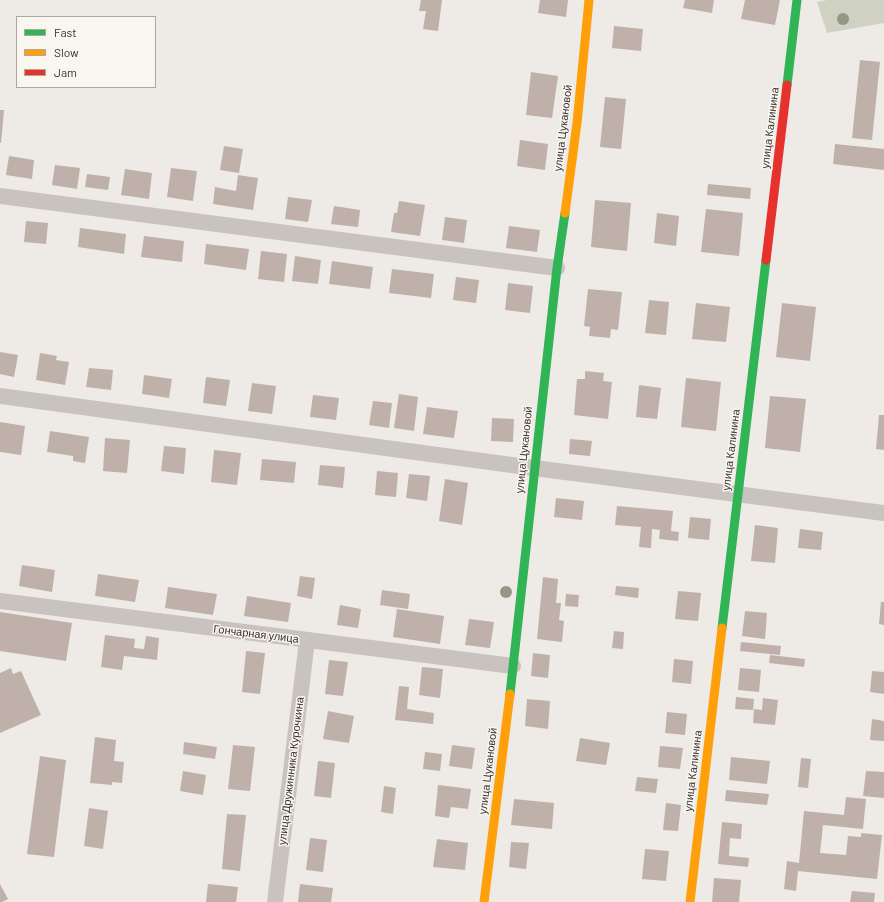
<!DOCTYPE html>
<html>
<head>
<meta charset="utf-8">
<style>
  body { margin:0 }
  #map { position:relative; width:884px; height:902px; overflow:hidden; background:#eeeae6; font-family:Barlow,sans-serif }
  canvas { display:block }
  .legend { position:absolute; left:16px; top:16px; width:140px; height:72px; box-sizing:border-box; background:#f9f5ef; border:1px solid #aca7a1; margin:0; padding:5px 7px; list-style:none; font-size:12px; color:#39312d }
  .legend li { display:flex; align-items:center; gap:8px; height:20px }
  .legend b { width:20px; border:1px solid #aca7a1 }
</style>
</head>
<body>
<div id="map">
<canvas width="884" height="902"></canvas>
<ul class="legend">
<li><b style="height:5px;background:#30b455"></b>Fast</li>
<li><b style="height:5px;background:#ff9f0a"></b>Slow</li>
<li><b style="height:5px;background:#e5322d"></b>Jam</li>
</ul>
</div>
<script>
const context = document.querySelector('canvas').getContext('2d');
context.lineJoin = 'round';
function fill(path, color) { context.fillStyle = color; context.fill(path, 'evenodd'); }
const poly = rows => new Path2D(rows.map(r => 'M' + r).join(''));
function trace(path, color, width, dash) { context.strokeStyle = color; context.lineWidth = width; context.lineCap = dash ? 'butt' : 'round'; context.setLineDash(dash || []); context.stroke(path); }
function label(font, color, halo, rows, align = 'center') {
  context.font = font + ' Barlow,sans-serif'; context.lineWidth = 3; context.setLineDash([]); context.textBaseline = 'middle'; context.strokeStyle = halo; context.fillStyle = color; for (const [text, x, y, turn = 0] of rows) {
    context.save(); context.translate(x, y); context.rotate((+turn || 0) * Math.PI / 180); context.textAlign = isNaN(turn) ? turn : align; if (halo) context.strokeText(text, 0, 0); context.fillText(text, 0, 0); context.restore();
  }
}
const green = poly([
  [827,0,884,0,884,23,827,33,817,2]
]);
const building = poly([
  [421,0,442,0,438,31,423,29,426,11,419,11],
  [540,0,568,0,566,17,538,13],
  [685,0,714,0,712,13,683,8],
  [745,0,780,0,775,25,741,19],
  [614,26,643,29,641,51,612,48],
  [860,60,880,62,872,140,852,138],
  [531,72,558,76,552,118,526,115],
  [605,97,626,99,621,149,600,147],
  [0,110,4,110,1,143,0,143],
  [520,140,548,144,545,170,517,166],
  [835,144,884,149,884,170,833,164],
  [224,146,243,149,239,173,220,170],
  [9,156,34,160,32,179,6,175],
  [55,165,80,168,77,189,52,185],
  [171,168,197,171,193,201,167,197],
  [125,169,152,173,149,199,121,195],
  [87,174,110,177,108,190,85,187],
  [238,175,258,178,253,210,213,204,215,187,236,191],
  [708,184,751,188,750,199,707,195],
  [288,197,312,200,308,222,285,219],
  [595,200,631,203,627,251,591,247],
  [399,201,425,205,420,236,391,232,394,213,397,213],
  [334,206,360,210,358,227,331,224],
  [706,209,743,213,739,256,701,252],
  [657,213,679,216,676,246,654,243],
  [445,217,467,220,464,243,442,240],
  [26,221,48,223,46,244,24,242],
  [509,226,540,230,537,252,506,248],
  [80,228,126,234,124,254,78,247],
  [144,236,184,241,182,262,141,257],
  [206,244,249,249,246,270,204,264],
  [261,251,287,254,284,282,258,279],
  [295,256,321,260,318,284,292,281],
  [332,261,373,267,370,289,329,284],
  [392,269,434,274,431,298,389,293],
  [456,277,479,280,476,303,453,300],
  [508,283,533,286,530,313,505,310],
  [588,289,622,292,618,330,611,329,610,338,589,336,590,327,584,326],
  [649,300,669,302,666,335,645,333],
  [696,303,730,307,726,342,692,339],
  [782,303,816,307,810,361,776,357],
  [0,352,18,355,14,377,0,374],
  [40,353,57,356,56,360,69,362,65,385,36,380],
  [89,368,113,370,111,390,86,387],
  [585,371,604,373,603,381,612,382,608,419,574,415,577,379,585,379],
  [144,375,172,379,169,398,142,394],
  [206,377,230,380,226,406,203,403],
  [686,378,721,382,716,431,681,427],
  [252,383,276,386,272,414,248,411],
  [639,385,661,388,657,419,636,417],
  [399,394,418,397,414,431,394,428],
  [313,395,339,398,336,420,310,417],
  [770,396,806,399,800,452,765,448],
  [373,401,392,403,389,428,369,425],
  [427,407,458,411,454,438,423,434],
  [879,415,884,415,884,450,876,449],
  [492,418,514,419,513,442,491,441],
  [0,422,25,426,21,455,0,452],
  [50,431,89,437,85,463,73,461,73,456,47,452],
  [105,438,130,440,127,473,103,471],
  [570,439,592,441,590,456,569,454],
  [164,446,186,448,184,474,161,471],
  [214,450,241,453,237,485,211,482],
  [262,459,296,462,294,483,260,480],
  [320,465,345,467,343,488,318,485],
  [377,471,398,473,396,497,375,495],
  [409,474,430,476,427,501,406,498],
  [445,479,468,483,462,525,439,521],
  [556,498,584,501,582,520,554,517],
  [617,506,673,511,671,531,679,532,678,541,659,539,660,530,652,529,651,548,639,547,641,527,615,525],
  [690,517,711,519,709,540,688,538],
  [755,525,778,528,775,563,751,561],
  [800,529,823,532,821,550,798,548],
  [22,565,55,570,52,592,19,586],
  [98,574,139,580,135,602,95,596],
  [300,576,315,578,312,599,297,596],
  [543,577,558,579,556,603,561,603,559,620,564,621,562,642,537,639],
  [616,586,639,588,638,598,615,595],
  [168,587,217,594,213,615,165,608],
  [382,590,410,594,408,609,380,605],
  [678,591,701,593,698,621,675,619],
  [566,594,579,595,578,607,565,606],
  [247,596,291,603,288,622,244,616],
  [881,602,884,602,884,625,879,624],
  [340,605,361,609,358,628,337,625],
  [397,609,444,616,440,644,393,637],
  [745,611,767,613,765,639,742,636],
  [0,612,72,623,66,661,0,651],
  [469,619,494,622,490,648,465,645],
  [614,631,624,632,623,649,612,648],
  [105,635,135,639,134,648,144,649,146,636,159,638,157,660,124,656,122,670,101,667],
  [741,642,781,646,780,655,740,651],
  [246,651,265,653,260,694,242,692],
  [533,653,550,655,548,678,531,676],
  [770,655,805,659,804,667,769,663],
  [674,659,693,661,691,684,672,682],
  [329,660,348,662,343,696,325,694],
  [422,667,443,669,440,698,419,695],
  [11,668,13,674,21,671,41,715,0,733,0,673],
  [740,668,761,670,759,692,738,690],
  [872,671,884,672,884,694,870,692],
  [399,686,409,687,407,709,434,713,433,724,395,720],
  [736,697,754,699,753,710,735,709],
  [763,698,778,700,775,725,753,723,754,709,762,710],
  [527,699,550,701,548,729,525,726],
  [328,711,354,716,349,743,323,739],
  [667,712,687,714,685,735,665,733],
  [872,719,884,721,884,741,870,740],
  [95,737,116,740,114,761,124,762,122,783,112,782,112,785,90,783],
  [580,738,610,743,606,765,576,761],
  [184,742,217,747,215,759,183,754],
  [233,745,255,747,250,791,228,789],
  [452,745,475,748,472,769,449,766],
  [660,746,683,748,680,769,658,767],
  [425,752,442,754,440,771,423,769],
  [40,756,66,760,54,857,27,854],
  [731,757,770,761,767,784,729,780],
  [801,758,811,759,808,788,798,787],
  [318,761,335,763,331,798,314,796],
  [183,771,206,775,203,795,180,791],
  [866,771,884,772,884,798,863,796],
  [637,777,658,779,656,793,635,791],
  [438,785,471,789,468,809,451,807,449,818,435,816],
  [384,786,396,788,393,814,381,812],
  [726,790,769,794,767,805,725,801],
  [846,797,866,799,863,829,823,825,820,853,846,855,848,836,861,837,861,833,882,835,877,879,798,871,796,891,784,889,787,861,799,863,804,811,844,815],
  [514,799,554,803,552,829,511,825],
  [666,803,681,805,678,831,663,830],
  [89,808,108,811,103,849,84,846],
  [227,814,246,815,240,871,222,869],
  [722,822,742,824,741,839,730,838,729,856,749,858,748,867,718,864],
  [310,838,327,840,323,872,306,870],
  [437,839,468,843,465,870,433,867],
  [511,842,529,843,526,869,509,867],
  [645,849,669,851,666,881,642,879],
  [714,878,741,880,739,902,712,902],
  [0,884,8,899,2,902,0,902],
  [208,884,238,887,236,902,206,902],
  [300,884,333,888,331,902,298,902],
  [852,891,875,893,874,902,850,902]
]);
const street = poly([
  [0,196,557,268],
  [0,396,534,468,884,513],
  [0,601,513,666],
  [275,902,307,641]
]);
const fast = poly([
  [787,85,797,0],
  [722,628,766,260],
  [510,694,557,268,565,213]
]);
const slow = poly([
  [565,213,577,123,589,0],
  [484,902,510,694],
  [690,902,722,628]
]);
const jam = poly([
  [766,260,787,85]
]);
const trees = [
  [843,19],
  [506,592]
];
const streetNames = [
  ["улица Цукановой",563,128,-83],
  ["улица Калинина",770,128,-83],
  ["улица Цукановой",524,450,-84],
  ["улица Калинина",731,450,-83],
  ["Гончарная улица",256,634,7],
  ["улица Дружинника Курочкина",291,771,-83],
  ["улица Цукановой",488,771,-83],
  ["улица Калинина",693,771,-83]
];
fill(green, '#cfd2c2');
fill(building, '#bfb1aa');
trace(street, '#c8c3bf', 16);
trace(fast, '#30b455', 9);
trace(slow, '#ff9f0a', 9);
trace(jam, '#e5322d', 9);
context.fillStyle = '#929884';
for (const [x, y] of trees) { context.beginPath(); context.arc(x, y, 6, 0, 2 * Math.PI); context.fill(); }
label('11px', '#39312d', '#f9f5ef', streetNames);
</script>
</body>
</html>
